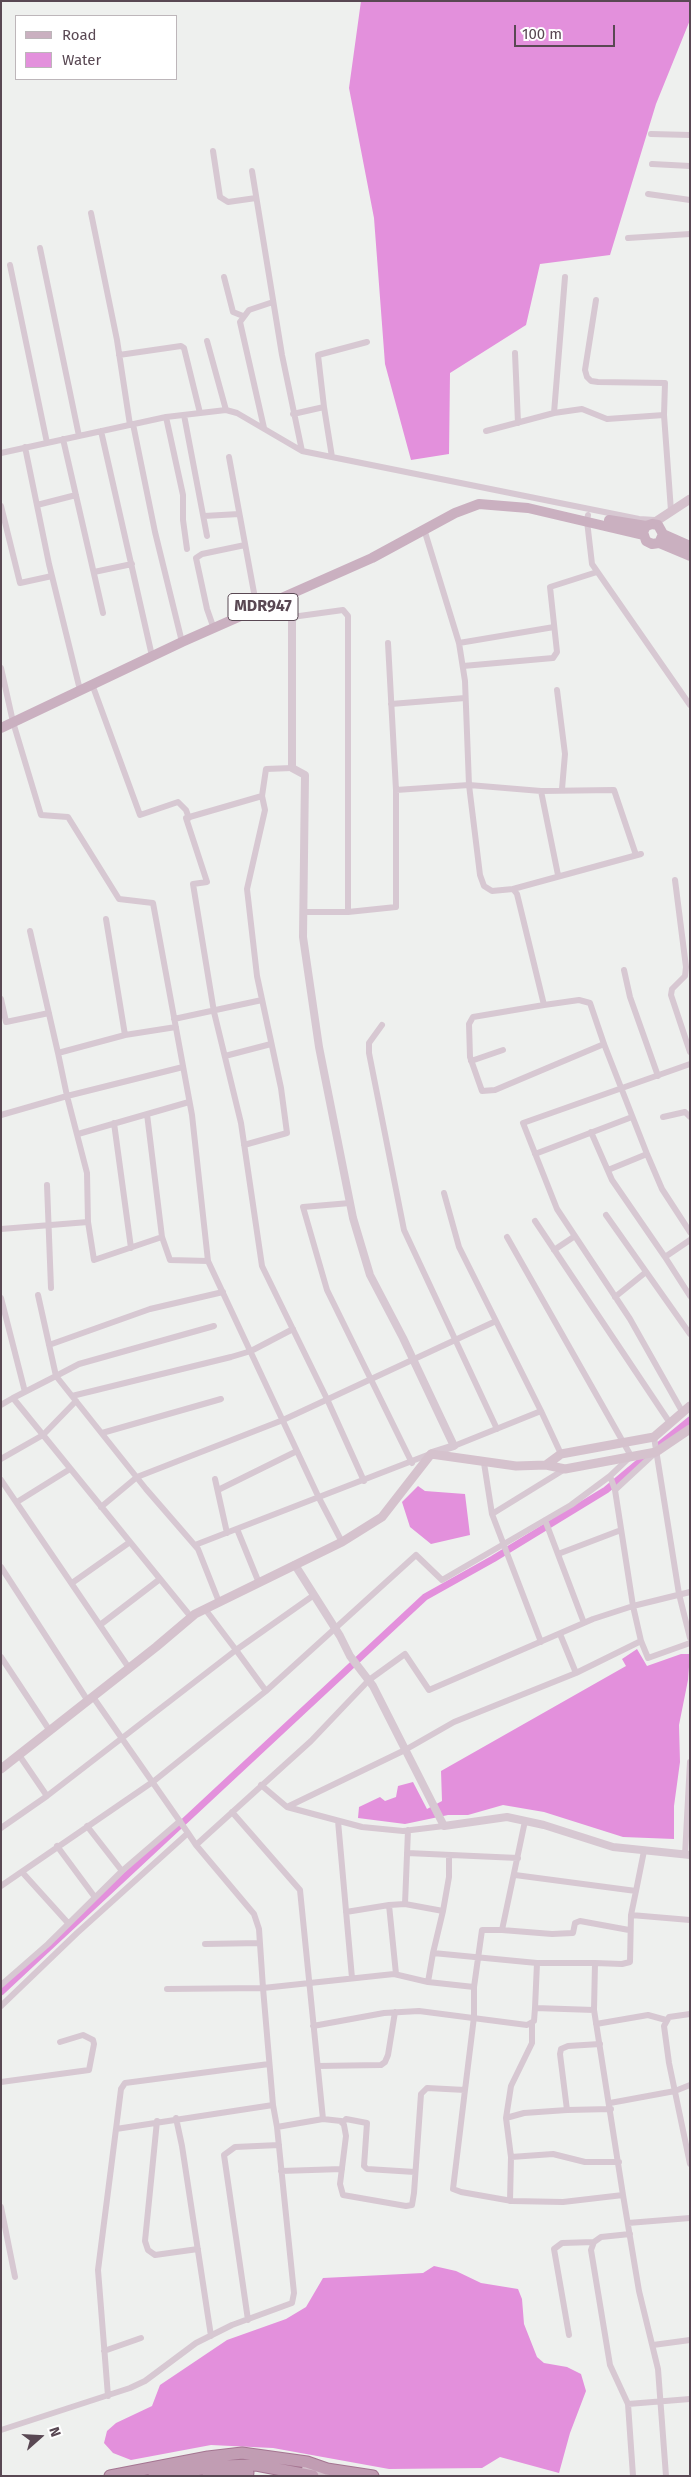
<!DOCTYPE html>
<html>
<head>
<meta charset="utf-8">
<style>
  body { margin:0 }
  #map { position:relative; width:691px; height:2477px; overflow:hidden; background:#eef0ee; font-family:"Fira Sans",sans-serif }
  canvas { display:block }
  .frame { position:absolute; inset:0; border:2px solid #594853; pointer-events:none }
  .legend { position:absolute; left:15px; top:15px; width:162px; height:65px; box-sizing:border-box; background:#fff; border:1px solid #bdb6ba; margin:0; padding:6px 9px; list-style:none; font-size:15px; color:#594853 }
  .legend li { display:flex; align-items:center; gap:10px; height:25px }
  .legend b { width:25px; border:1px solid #bdb6ba }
  .north { position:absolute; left:15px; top:2412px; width:50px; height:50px; -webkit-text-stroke:4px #fff; paint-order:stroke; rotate:71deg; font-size:14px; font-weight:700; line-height:20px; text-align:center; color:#594853 }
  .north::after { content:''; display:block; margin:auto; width:18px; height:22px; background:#594853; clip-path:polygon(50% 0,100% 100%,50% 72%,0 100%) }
  .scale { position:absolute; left:514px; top:25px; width:101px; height:22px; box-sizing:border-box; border:2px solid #594853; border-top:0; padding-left:6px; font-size:15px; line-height:18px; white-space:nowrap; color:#594853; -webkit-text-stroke:4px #fff; paint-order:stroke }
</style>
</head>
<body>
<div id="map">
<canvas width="691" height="2477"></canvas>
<div class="frame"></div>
<ul class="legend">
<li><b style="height:6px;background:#cab0c0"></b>Road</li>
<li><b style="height:14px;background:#e390dc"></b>Water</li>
</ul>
<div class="north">N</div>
<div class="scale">100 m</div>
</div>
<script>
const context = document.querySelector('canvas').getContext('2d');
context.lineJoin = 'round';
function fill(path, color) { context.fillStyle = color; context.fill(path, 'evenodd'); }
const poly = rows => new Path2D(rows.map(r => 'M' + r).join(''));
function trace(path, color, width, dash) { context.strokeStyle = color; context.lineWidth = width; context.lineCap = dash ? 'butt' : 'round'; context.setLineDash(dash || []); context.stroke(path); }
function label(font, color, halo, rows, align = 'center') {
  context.font = font + ' "Fira Sans",sans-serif'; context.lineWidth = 5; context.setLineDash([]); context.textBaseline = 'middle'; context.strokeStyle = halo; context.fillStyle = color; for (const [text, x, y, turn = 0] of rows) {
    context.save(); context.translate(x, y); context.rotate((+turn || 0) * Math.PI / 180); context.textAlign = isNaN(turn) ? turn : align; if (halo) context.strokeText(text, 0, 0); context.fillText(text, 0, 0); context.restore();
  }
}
const water = poly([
  [361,1,690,1,690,20,656,104,610,255,540,264,526,325,450,373,449,454,411,460,385,364,374,218,349,88],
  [418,1486,425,1491,465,1494,470,1535,431,1544,410,1527,402,1502],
  [637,1649,647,1666,681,1654,690,1654,688,1680,679,1725,680,1762,674,1806,674,1839,623,1837,544,1812,503,1805,468,1815,448,1815,405,1824,358,1818,359,1807,380,1797,385,1801,396,1797,398,1786,413,1782,427,1809,442,1801,441,1771,626,1666,622,1659],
  [434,2266,456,2271,481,2283,518,2289,522,2299,524,2324,537,2357,544,2363,567,2367,581,2374,586,2391,570,2433,559,2473,500,2457,482,2468,389,2469,273,2448,211,2445,131,2460,113,2453,104,2443,107,2431,116,2423,152,2406,160,2385,227,2340,286,2319,306,2307,323,2278,423,2273]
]);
const canal = poly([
  [657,1447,690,1420],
  [1,1992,425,1597,493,1559,606,1490,649,1454]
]);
const minor = poly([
  [651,134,690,135],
  [213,151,220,197,228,202,256,198],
  [652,164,690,166],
  [252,171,282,355,302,451],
  [648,194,690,200],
  [91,213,117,340,130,425],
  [628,238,690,234],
  [40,248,79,436],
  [10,265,47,443],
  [224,277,233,312,243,316],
  [596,300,585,370,587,377,591,381,598,382,665,383,664,415],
  [207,341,226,410],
  [515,353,518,423],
  [119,355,181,346,184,348,200,413],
  [554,413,565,277],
  [293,414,324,407],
  [184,415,207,536],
  [166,417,183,495,183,520,187,549],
  [133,424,155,532,182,642],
  [264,428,240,322,249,310,273,302],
  [101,431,152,656],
  [486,431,554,413,582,409,607,419,664,415,671,511],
  [63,439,103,613],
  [25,447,49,564,80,690],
  [1,453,166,417,226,410,237,413,302,451,639,519,655,520],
  [229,457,257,609],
  [332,457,324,407,318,355,367,342],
  [37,505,76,495],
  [1,506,20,583,52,576],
  [588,515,587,521,592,564,690,705],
  [204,516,239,514],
  [424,529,459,643,465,681,469,785,541,791,614,790,636,855],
  [94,572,132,564],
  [292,617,343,610,348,616,348,912],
  [214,629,207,609,196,558,202,554,245,545],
  [459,643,554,627],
  [463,666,553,658,557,652,550,587,597,572],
  [1,668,13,722,41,815,68,817,119,899,153,903,192,1115,208,1261],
  [92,684,140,815,178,802,186,810,189,818],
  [557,690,565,754,562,789],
  [391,704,465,698],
  [292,768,266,769,262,796,186,818,207,882,193,884,214,1012,241,1123,262,1266,327,1399,364,1481],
  [396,790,469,785,480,875,484,886,492,891,513,889,517,894,544,1005,579,1000,590,1003,604,1044,647,1154,662,1189,690,1232],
  [541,791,558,875],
  [675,880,686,967,685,976,672,989,671,995,690,1052],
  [513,889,641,854],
  [303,912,348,912,396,907,396,790,388,643],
  [106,919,125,1035,58,1053,67,1096,183,1067],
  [30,931,58,1053],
  [624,970,630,997,658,1076],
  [1,999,6,1022,49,1013],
  [544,1005,473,1017,469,1024,470,1057,482,1091,495,1090,604,1044],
  [174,1019,262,1000],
  [382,1025,369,1043,369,1053,404,1230,497,1429],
  [125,1035,176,1027],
  [225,1056,271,1044],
  [471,1061,503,1050],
  [147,1114,162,1237,170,1260,208,1261,319,1498,342,1542],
  [1,1115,67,1096,87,1173,88,1222],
  [663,1117,685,1112,690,1117],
  [114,1123,131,1248],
  [591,1132,612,1180,665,1257],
  [78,1134,189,1102],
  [244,1145,287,1133,281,1088,257,976,247,889,265,810,262,796],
  [535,1154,632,1117],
  [608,1170,647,1154],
  [47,1185,51,1288],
  [444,1193,459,1247,541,1411],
  [350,1203,303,1207,327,1290,412,1463],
  [606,1215,690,1334],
  [535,1221,670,1423],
  [1,1229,88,1222,94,1260,162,1237],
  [690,1240,665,1257,690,1296],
  [554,1250,575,1236],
  [38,1295,56,1376,79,1364,214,1326],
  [615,1297,646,1272],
  [1,1298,25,1392],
  [49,1345,150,1309,223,1292],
  [72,1396,231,1357,251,1351,293,1329],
  [13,1398,56,1376,146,1489,198,1549,219,1602],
  [1,1405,13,1398,191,1617],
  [683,1413,630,1319,557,1209,523,1123,690,1064],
  [102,1433,221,1399],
  [654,1437,679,1594,690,1638],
  [454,1446,541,1411,561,1454],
  [1,1459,43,1435,76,1401],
  [484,1463,492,1514,541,1642],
  [215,1479,227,1533],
  [1,1480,129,1668],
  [218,1490,297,1451],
  [615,1490,656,1452],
  [17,1502,70,1469],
  [101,1507,137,1477,283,1420,496,1321],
  [492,1514,565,1469],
  [545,1520,584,1623],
  [237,1529,259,1583],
  [195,1545,430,1454],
  [558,1554,621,1530],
  [1,1567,88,1701],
  [72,1583,130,1542],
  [690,1592,633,1606,641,1641,648,1658,690,1643],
  [314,1595,236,1650,266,1691,416,1555,442,1580,571,1505,610,1476,631,1456,507,1237],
  [100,1625,160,1579],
  [560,1634,576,1673],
  [1,1657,50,1731],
  [93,1697,188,1833],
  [19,1755,47,1796],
  [261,1785,287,1807,362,1827,403,1831,444,1826],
  [287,1807,405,1750,454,1722,576,1673,641,1641],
  [232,1812,300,1890,323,2119],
  [338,1821,352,1978],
  [87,1826,122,1871],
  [1,1828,47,1796,236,1650,205,1609],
  [57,1846,94,1896],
  [407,1853,518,1858],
  [685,1855,690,1762],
  [22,1872,68,1923],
  [515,1875,636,1891,644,1851],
  [1,1886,154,1781,266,1691],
  [636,1891,631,1915,690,1920],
  [405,1904,443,1911,433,1953,537,1963,595,1963,594,2010],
  [443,1911,449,1877,449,1855],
  [346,1912,389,1905],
  [502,1930,552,1934,573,1933,575,1923,580,1921,629,1930],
  [205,1944,260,1943],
  [595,1963,622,1964,630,1962,631,1915],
  [396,1974,389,1905,405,1904,408,1830],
  [428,1982,433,1953],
  [1,1985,48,1944,122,1871,180,1821],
  [167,1989,263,1988,259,1929,254,1914,196,1845],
  [1,2006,77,1933,188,1833,196,1845,311,1741,369,1680,405,1654,429,1690,593,1619,633,1606,615,1490,610,1476],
  [535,2008,537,1963],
  [690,2014,669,2017,664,2026,669,2063,690,2164],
  [596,2024,648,2015,666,2020],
  [313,2026,384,2013,419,2011,527,2025,534,2021,535,2008,594,2010,623,2195],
  [318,2066,381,2065,385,2062,388,2055,395,2012],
  [1,2082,89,2070,94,2044,93,2040,83,2035,60,2042],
  [465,2090,474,2017,474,1987],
  [610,2103,675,2091,690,2085],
  [273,2105,263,1988,394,1974,428,1982,474,1987,482,1930,502,1930,525,1821],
  [567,2110,611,2109],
  [176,2118,182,2146,211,2336],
  [506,2118,511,2086,532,2043,532,2023],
  [157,2121,145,2241,148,2250,155,2255,198,2249],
  [342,2123,346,2119,367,2123,364,2166,367,2169,415,2172],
  [116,2129,121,2089,125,2083,269,2064],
  [511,2157,553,2154,585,2162,619,2162],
  [281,2171,342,2169],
  [510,2201,511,2157,506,2118,524,2113,567,2110,560,2054,561,2049,568,2046,600,2044],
  [1,2207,15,2277],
  [628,2223,690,2218],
  [630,2234,601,2237,594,2242,591,2250,610,2365,628,2404,690,2399],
  [248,2320,224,2155,235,2147,279,2145],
  [569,2335,554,2249,562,2243,594,2242],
  [653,2345,690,2340],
  [104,2351,141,2338],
  [108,2396,98,2270,116,2129,273,2105,277,2127],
  [628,2404,633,2476],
  [1,2430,130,2388,145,2381,196,2343,232,2325,292,2303,294,2293,277,2127,323,2119,341,2121,344,2125,346,2136,340,2184,343,2195,406,2206,412,2205,414,2193,421,2094,427,2088,465,2090,453,2189,461,2192,512,2201,563,2202,623,2195,639,2291,658,2369,666,2476]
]);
const tertiary = poly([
  [292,595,292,768,305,775,303,937,319,1047,353,1218,370,1275,403,1338,454,1446,432,1453],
  [295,1565,340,1636,350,1656,373,1686,444,1826,507,1817,544,1825,613,1847,690,1855]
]);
const secondary = poly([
  [652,524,690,499],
  [546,1465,561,1454,654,1437,690,1406],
  [1,1769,156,1647,195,1614,342,1542,382,1517,431,1454,516,1466,546,1465,565,1469,656,1452,690,1429],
  [306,2470,333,2476]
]);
const primary = poly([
  [609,520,646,526,652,524,658,525,663,534,659,543,652,544,646,541,643,532,646,526],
  [663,534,690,546],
  [659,543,690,556],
  [1,728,182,642,372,558,455,513,479,504,528,508,643,535]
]);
const trunk = poly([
  [110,2476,208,2457,242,2453,307,2462,327,2469,373,2476],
  [154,2476,222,2466,256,2465,313,2476],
  [208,2476,248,2473]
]);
const shields = [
  [263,607,70]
];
const shieldNames = [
  ["MDR947",263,607]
];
fill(water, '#e390dc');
trace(canal, '#e390dc', 7);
trace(trunk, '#a47591', 13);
trace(minor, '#d7c8d2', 6);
trace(tertiary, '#d7c8d2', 8);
trace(secondary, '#d5c2cd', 9);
trace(primary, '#cab0c0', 10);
trace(trunk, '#c19db3', 11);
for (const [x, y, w] of shields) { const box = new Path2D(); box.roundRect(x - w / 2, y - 13.5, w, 27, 4); context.fillStyle = '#fff'; context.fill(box); trace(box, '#594853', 1); }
label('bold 16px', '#594853', null, shieldNames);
</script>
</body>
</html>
